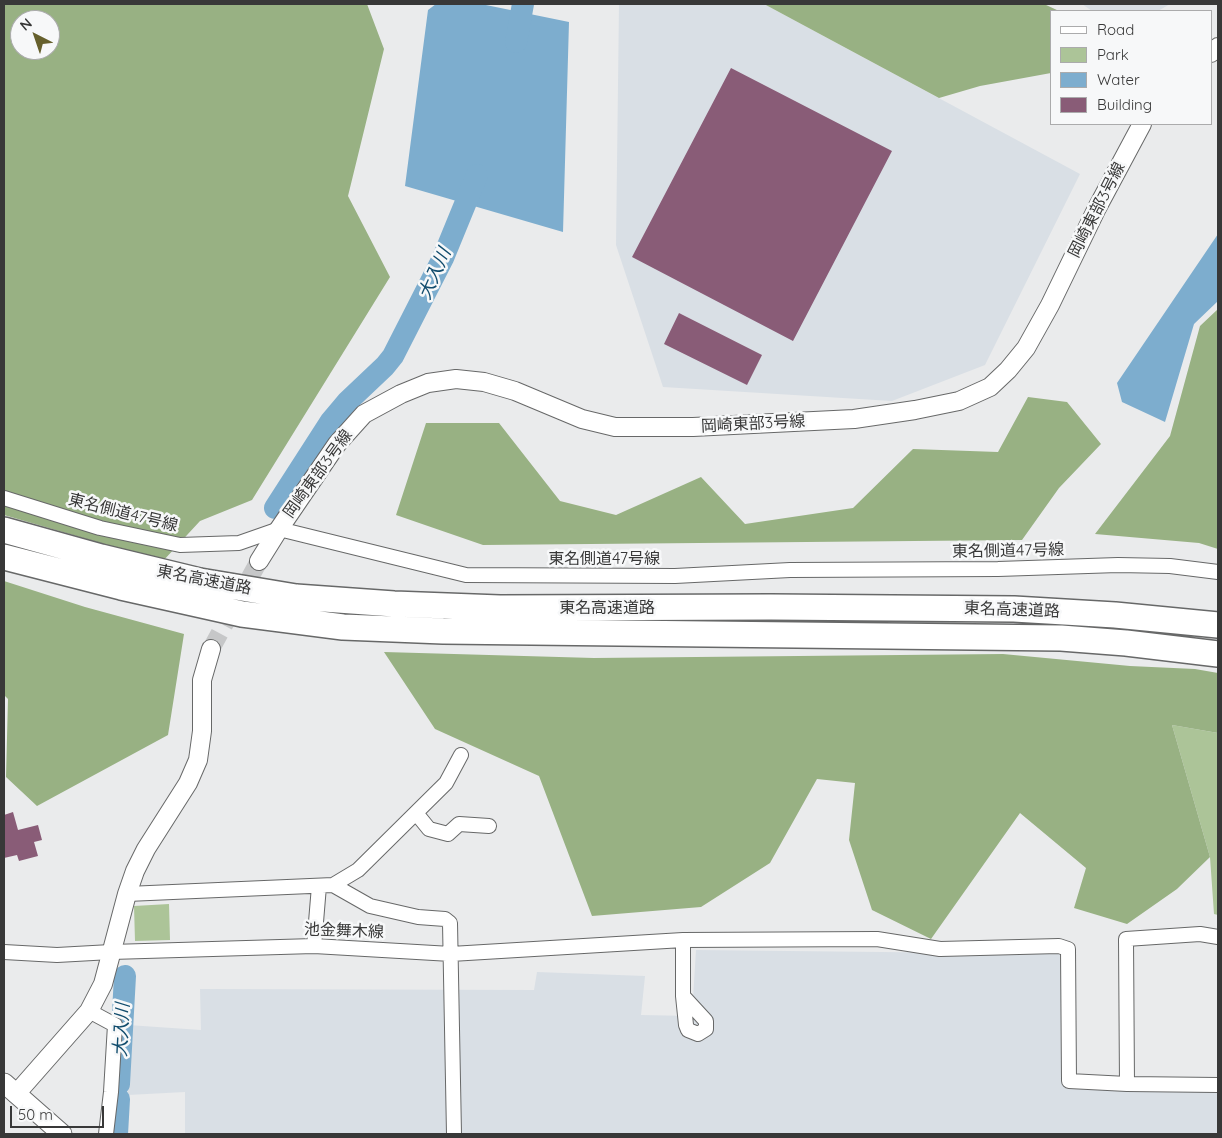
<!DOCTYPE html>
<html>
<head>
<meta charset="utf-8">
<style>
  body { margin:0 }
  #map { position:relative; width:1222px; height:1138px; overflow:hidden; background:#eaebec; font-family:Quicksand,sans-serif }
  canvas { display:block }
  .frame { position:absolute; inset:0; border:5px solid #383838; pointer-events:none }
  .legend { position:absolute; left:1050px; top:10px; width:162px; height:115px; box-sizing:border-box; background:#f7f8f9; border:1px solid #ababac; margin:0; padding:6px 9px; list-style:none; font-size:15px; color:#383838 }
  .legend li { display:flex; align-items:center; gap:10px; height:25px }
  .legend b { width:25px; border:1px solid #ababac }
  .north { position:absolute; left:10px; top:10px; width:50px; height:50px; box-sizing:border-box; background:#f7f8f9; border:1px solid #ababac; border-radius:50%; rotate:319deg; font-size:14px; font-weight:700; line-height:20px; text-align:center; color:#383838 }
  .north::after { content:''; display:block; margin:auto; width:18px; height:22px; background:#66602d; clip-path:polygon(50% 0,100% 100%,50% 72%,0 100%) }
  .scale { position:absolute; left:10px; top:1106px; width:94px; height:22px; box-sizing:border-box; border:2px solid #383838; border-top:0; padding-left:6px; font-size:15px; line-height:18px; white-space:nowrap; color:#383838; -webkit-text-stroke:4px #f7f8f9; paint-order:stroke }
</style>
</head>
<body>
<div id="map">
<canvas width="1222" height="1138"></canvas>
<div class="frame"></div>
<ul class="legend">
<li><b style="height:6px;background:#fff"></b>Road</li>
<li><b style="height:14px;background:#acc498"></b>Park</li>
<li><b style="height:14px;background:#7dadce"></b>Water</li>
<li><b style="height:14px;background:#895c77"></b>Building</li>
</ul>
<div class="north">N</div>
<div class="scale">50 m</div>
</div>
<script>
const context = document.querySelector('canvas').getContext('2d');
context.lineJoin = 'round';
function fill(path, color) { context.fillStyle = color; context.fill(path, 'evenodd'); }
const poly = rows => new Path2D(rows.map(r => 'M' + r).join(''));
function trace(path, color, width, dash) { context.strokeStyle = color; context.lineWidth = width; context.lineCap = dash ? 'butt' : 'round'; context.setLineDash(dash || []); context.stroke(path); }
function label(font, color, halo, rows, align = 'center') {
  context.font = font + ' Quicksand,"Noto Sans JP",sans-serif'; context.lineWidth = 5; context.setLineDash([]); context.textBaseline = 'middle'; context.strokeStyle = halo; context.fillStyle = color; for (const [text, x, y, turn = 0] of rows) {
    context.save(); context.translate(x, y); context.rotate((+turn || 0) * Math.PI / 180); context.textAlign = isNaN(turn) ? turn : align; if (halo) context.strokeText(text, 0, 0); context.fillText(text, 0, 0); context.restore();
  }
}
const built = poly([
  [619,4,764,4,1080,174,985,365,892,401,663,387,616,245],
  [1082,4,1170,4,1158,11,1092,11],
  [696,950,1066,954,1070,1085,1218,1089,1218,1134,185,1134,185,1092,128,1095,128,1025,201,1030,200,989,534,990,537,972,645,976,641,1015,692,1016]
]);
const green = poly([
  [1172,725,1218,733,1218,915,1214,914,1210,857],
  [169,904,170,940,135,941,134,906]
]);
const forest = poly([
  [4,4,367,4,384,49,348,196,390,277,252,500,200,521,163,561,4,515],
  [20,20,50,20,50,50,20,50],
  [764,4,1044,4,1059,11,1051,11,1051,73,980,86,939,98],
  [1218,309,1218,549,1199,543,1095,534,1170,436,1200,326],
  [1028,397,1067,402,1101,444,1059,488,1022,540,483,545,396,515,426,423,499,423,560,501,616,515,701,477,745,524,853,508,913,449,998,452],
  [4,581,85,607,184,634,168,735,37,806,6,777,8,699,4,695],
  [384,652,594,658,1003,654,1130,666,1195,669,1218,673,1218,733,1172,725,1210,857,1177,889,1127,924,1074,908,1086,868,1020,813,931,939,872,910,849,840,855,783,817,779,770,863,701,907,592,916,539,776,435,729]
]);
const water = poly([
  [436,4,481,4,569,22,563,232,405,186,428,10],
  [1218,234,1218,301,1194,324,1165,422,1122,402,1117,383]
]);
const river = poly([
  [516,42,523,4],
  [275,508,331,421,347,402,385,366,393,356,443,258,477,175],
  [119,1084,125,976],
  [117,1134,119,1099]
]);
const building = poly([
  [731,68,892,151,793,341,632,257],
  [679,313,762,355,747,385,664,344],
  [13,812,18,830,38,825,42,840,34,842,38,856,19,861,17,855,4,858,4,815]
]);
const tertiaryTunnel = poly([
  [211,649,259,561]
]);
const minor = poly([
  [4,498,100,528,180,545,239,543,279,529,466,575,675,576,790,570,998,569,1118,565,1170,566,1218,572],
  [416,813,429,829,448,834,459,824,489,826],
  [333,885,370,906,418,917,445,919,450,923,454,1134],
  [127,894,333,885,358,870,446,783,461,755],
  [314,946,319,886],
  [4,952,57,955,111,952,314,946,451,954,683,940,877,939,940,949,1059,946,1068,949,1069,1081,1127,1084,1218,1085],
  [683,996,706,1021,706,1029,698,1034,688,1030,686,1025,683,996],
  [683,996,683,940],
  [89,1011,115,1025,111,1092,106,1134],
  [1127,1084,1126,939,1200,934,1218,937]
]);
const tertiary = poly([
  [1211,53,1218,47],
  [259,561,279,529,337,444,364,414,401,394,428,383,456,379,484,382,515,391,582,419,615,427,693,427,854,419,915,410,959,401,990,387,1008,370,1026,348,1050,305,1097,208,1142,124],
  [16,1094,89,1011,103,984,127,894,135,871,146,849,188,783,198,760,202,731,202,680,211,649]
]);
const secondary = poly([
  [4,1083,62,1134]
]);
const motorway = poly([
  [4,530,101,557,200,581,296,597,394,604,500,608,771,607,1014,609,1115,615,1218,625],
  [4,557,121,587,242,614,343,627,443,631,1061,638,1126,643,1218,654]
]);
const streetNames = [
  ["岡崎東部3号線",1097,210,-63],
  ["岡崎東部3号線",753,424,-3],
  ["岡崎東部3号線",318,474,-54],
  ["東名側道47号線",123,513,14],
  ["東名側道47号線",1008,551,-1],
  ["東名側道47号線",604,559],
  ["東名高速道路",204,580,11],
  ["東名高速道路",607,608],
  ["東名高速道路",1012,610,2],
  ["池金舞木線",344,931,2]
];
const waterNames = [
  ["大入川",435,274,-66],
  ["大入川",122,1030,-87]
];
fill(built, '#d9dfe5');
fill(green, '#acc498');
fill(forest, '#98b183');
fill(water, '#7dadce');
trace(river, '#7dadce', 22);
fill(building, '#895c77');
trace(tertiaryTunnel, '#c6c7c8', 18, [18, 9]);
trace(minor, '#676868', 16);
trace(tertiary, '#676868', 20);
trace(secondary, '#676868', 21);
trace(motorway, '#676868', 28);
trace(minor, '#fff', 14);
trace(tertiary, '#fff', 18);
trace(secondary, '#fff', 19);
trace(motorway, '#fff', 25);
label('16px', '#383838', '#f7f8f9', streetNames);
label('italic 18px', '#114c6d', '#f7f8f9', waterNames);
</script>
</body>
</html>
